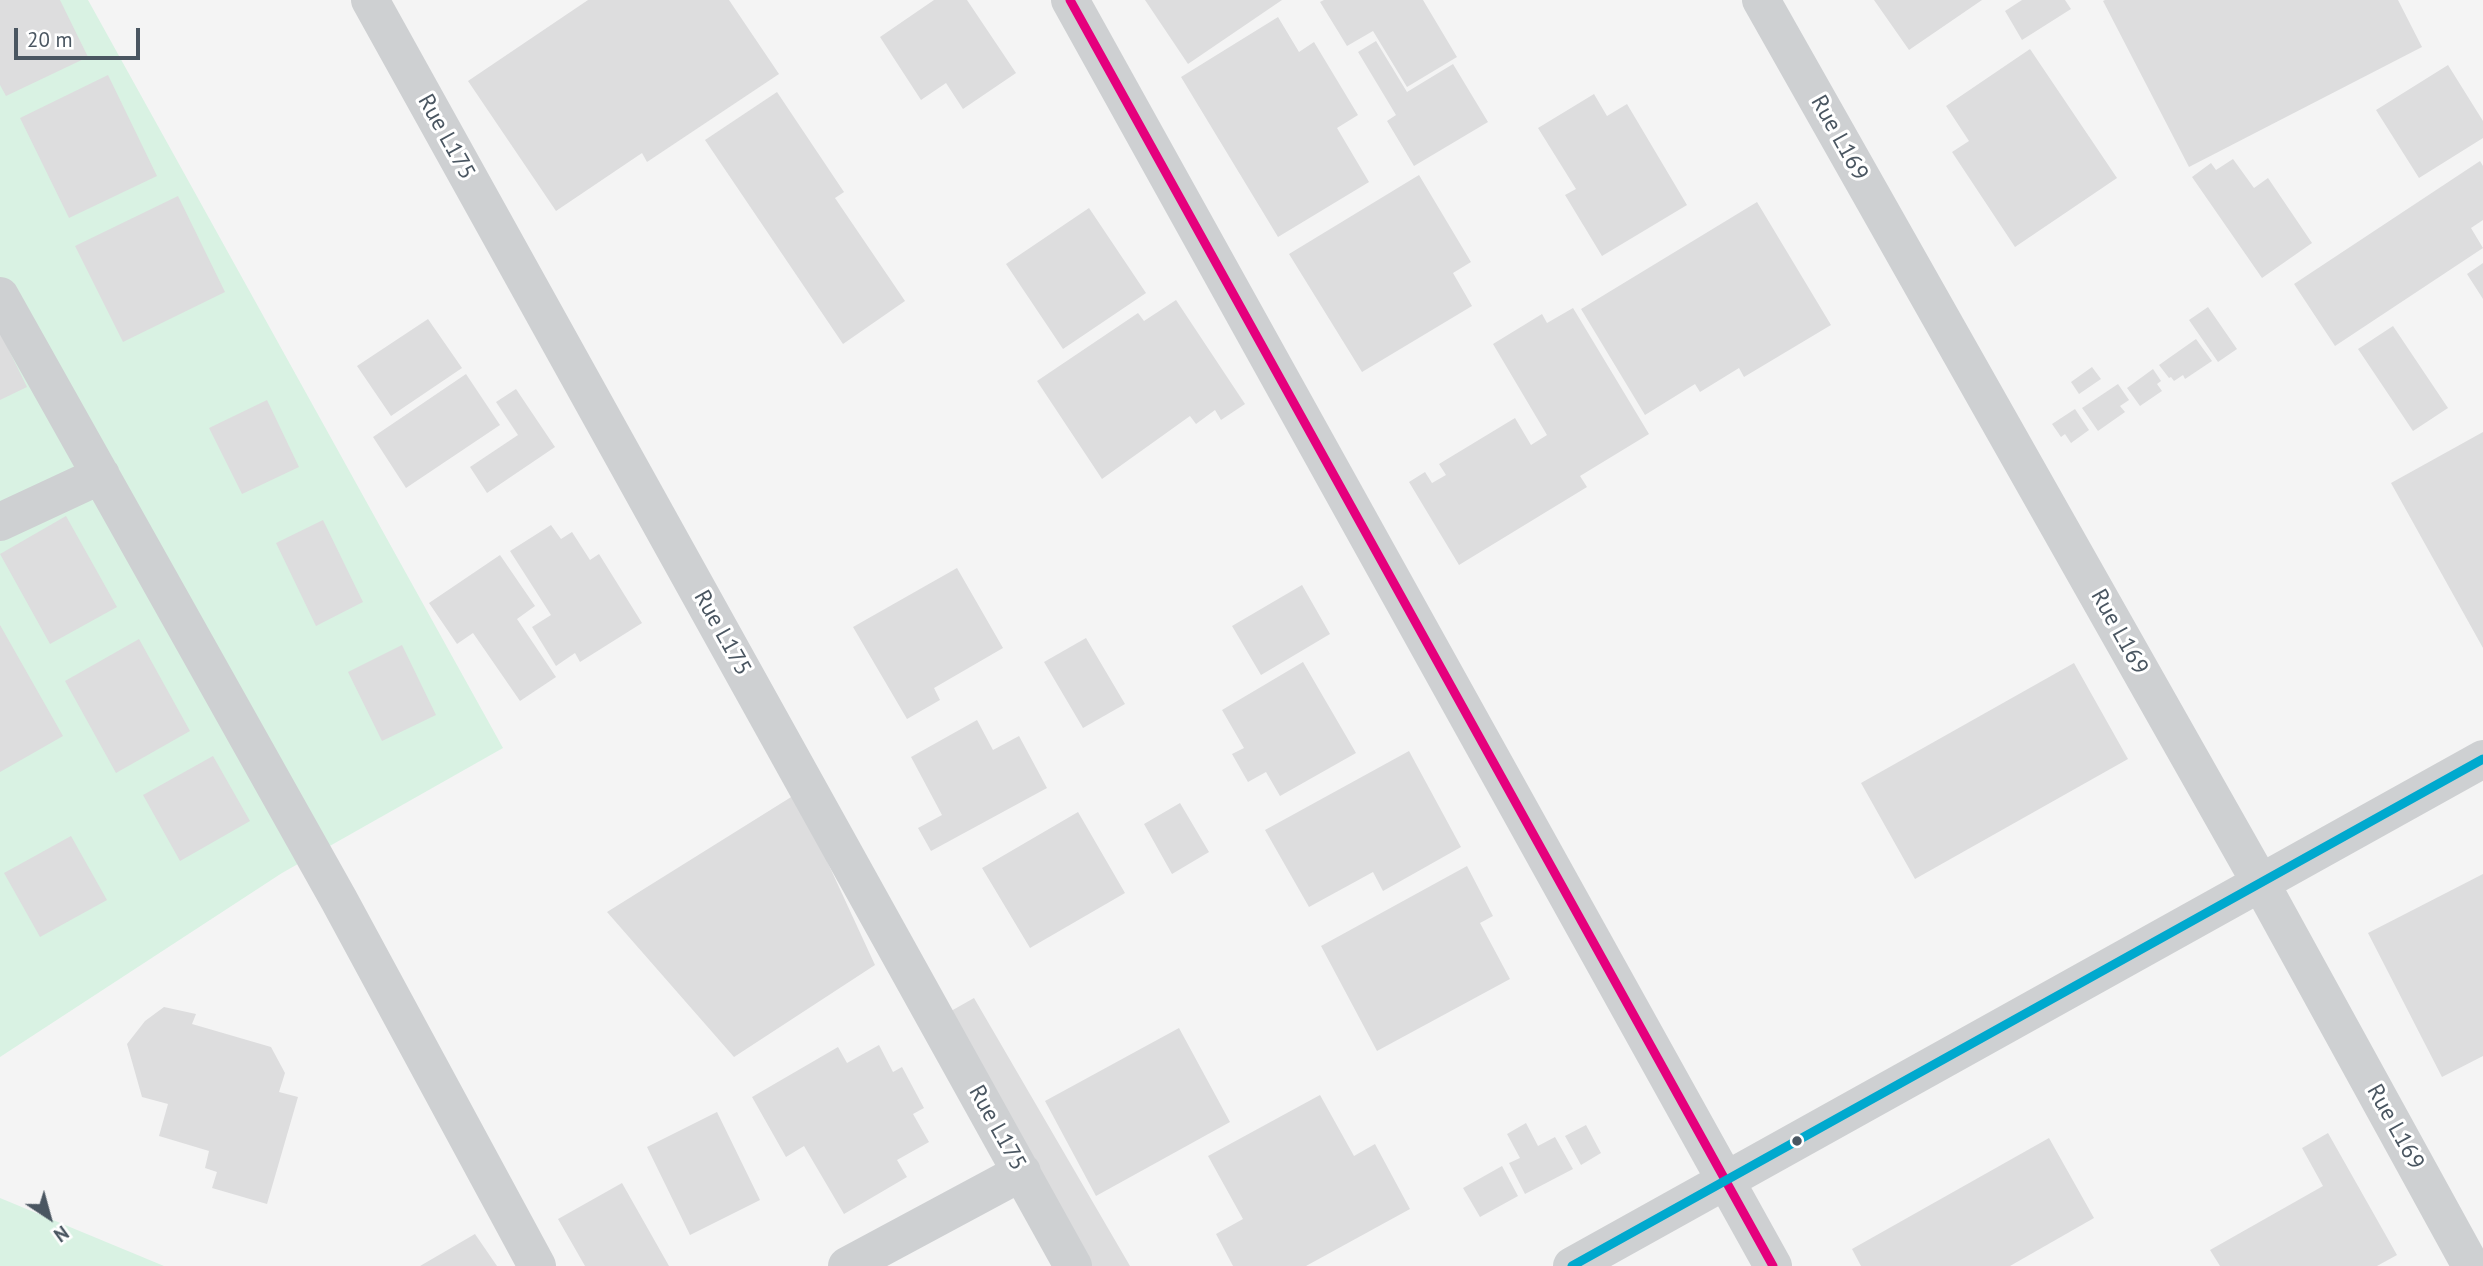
<!DOCTYPE html>
<html>
<head>
<meta charset="utf-8">
<style>
  body { margin:0 }
  #map { position:relative; width:2483px; height:1266px; overflow:hidden; background:#f4f4f4; font-family:"PT Sans",sans-serif }
  canvas { display:block }
  .north { position:absolute; left:14px; top:1182px; width:70px; height:70px; -webkit-text-stroke:5px #fff; paint-order:stroke; rotate:144deg; font-size:19px; font-weight:700; line-height:28px; text-align:center; color:#4a5661 }
  .north::after { content:''; display:block; margin:auto; width:24px; height:32px; background:#4a5661; clip-path:polygon(50% 0,100% 100%,50% 72%,0 100%) }
  .scale { position:absolute; left:14px; top:28px; width:126px; height:32px; box-sizing:border-box; border:4px solid #4a5661; border-top:0; padding-left:9px; font-size:21px; line-height:24px; white-space:nowrap; color:#4a5661; -webkit-text-stroke:5px #fff; paint-order:stroke }
</style>
</head>
<body>
<div id="map">
<canvas width="2483" height="1266"></canvas>
<div class="north">N</div>
<div class="scale">20 m</div>
</div>
<script>
const context = document.querySelector('canvas').getContext('2d');
context.lineJoin = 'round';
function fill(path, color) { context.fillStyle = color; context.fill(path, 'evenodd'); }
const poly = rows => new Path2D(rows.map(r => 'M' + r).join(''));
function trace(path, color, width, dash) { context.strokeStyle = color; context.lineWidth = width; context.lineCap = dash ? 'butt' : 'round'; context.setLineDash(dash || []); context.stroke(path); }
function label(font, color, halo, rows, align = 'center') {
  context.font = font + ' "PT Sans",sans-serif'; context.lineWidth = 6; context.setLineDash([]); context.textBaseline = 'middle'; context.strokeStyle = halo; context.fillStyle = color; for (const [text, x, y, turn = 0] of rows) {
    context.save(); context.translate(x, y); context.rotate((+turn || 0) * Math.PI / 180); context.textAlign = isNaN(turn) ? turn : align; if (halo) context.strokeText(text, 0, 0); context.fillText(text, 0, 0); context.restore();
  }
}
const green = poly([
  [0,0,88,0,503,748,282,873,0,1057],
  [0,1198,164,1266,0,1266]
]);
const building = poly([
  [0,0,60,0,88,57,6,96,0,85],
  [588,0,729,0,779,74,647,162,642,153,556,211,468,81],
  [934,0,967,0,1016,73,963,109,946,83,921,100,880,37],
  [1145,0,1282,0,1188,64],
  [1324,0,1423,0,1457,57,1407,87,1373,31,1347,46,1320,2],
  [1874,0,1982,0,1909,50],
  [2022,0,2065,0,2071,9,2022,40,2005,11],
  [2105,0,2398,0,2422,47,2189,167,2103,1],
  [1278,17,1299,52,1314,42,1358,115,1337,128,1369,182,1278,237,1181,77],
  [1376,41,1407,92,1453,64,1488,122,1414,166,1387,121,1396,115,1358,52],
  [2030,49,2117,178,2015,247,1952,152,1969,141,1946,106],
  [2448,65,2483,121,2483,138,2419,178,2376,110],
  [108,75,157,176,69,218,20,118],
  [777,92,844,192,835,198,905,301,843,344,705,140],
  [1594,94,1607,116,1627,104,1687,205,1602,256,1565,195,1576,189,1538,128],
  [2233,159,2254,188,2268,178,2312,243,2262,278,2192,177,2211,163,2216,170],
  [2480,161,2483,166,2483,220,2471,228,2483,248,2335,346,2294,284],
  [1419,175,1471,262,1453,273,1472,306,1362,372,1289,254],
  [178,196,225,292,123,342,75,246],
  [1757,202,1831,325,1744,377,1739,368,1700,392,1695,384,1645,415,1581,309],
  [1089,208,1146,293,1063,349,1006,264],
  [2483,263,2483,299,2467,274],
  [1176,300,1245,404,1221,420,1215,410,1196,424,1190,416,1102,479,1037,381,1138,313,1144,321],
  [2208,307,2237,349,2218,362,2189,320],
  [1573,308,1649,434,1580,476,1587,487,1459,565,1409,482,1425,472,1432,483,1446,475,1439,464,1515,418,1531,445,1547,435,1493,344,1542,314,1547,323],
  [428,319,462,368,391,416,357,366],
  [2393,326,2448,408,2413,431,2358,349],
  [0,332,27,387,0,400],
  [2196,339,2212,361,2185,379,2183,375,2174,381,2171,377,2169,378,2159,365],
  [2092,367,2101,379,2079,394,2071,382],
  [2153,369,2161,381,2157,384,2162,391,2140,406,2127,388],
  [466,374,500,425,406,488,373,437],
  [2118,384,2129,400,2120,406,2125,412,2098,431,2082,408],
  [516,389,555,447,487,493,470,467,518,435,496,402],
  [267,400,299,467,242,494,209,428],
  [2075,409,2089,430,2071,443,2065,434,2061,437,2052,424],
  [2483,432,2483,648,2391,483],
  [66,516,117,607,50,644,0,554],
  [323,520,363,602,316,626,276,543],
  [551,525,561,539,572,532,590,560,599,554,642,623,580,662,575,653,556,666,532,627,551,615,510,551],
  [500,555,535,606,517,619,556,677,520,701,473,633,457,644,429,603],
  [957,568,1003,648,934,688,940,700,907,719,853,627],
  [1302,585,1330,634,1261,675,1232,626],
  [0,625,63,736,0,772],
  [1086,638,1125,704,1083,728,1044,662],
  [139,639,190,731,116,773,65,681],
  [402,645,436,715,382,741,348,672],
  [1303,662,1356,753,1280,796,1266,772,1248,782,1232,754,1244,748,1222,710],
  [2074,663,2128,759,1915,879,1861,783],
  [977,720,993,750,1019,736,1047,788,931,851,918,828,942,815,911,757],
  [1409,751,1461,847,1383,891,1373,872,1309,907,1265,830],
  [213,756,250,821,180,861,143,795],
  [796,794,875,965,734,1057,607,912],
  [1180,803,1209,852,1172,874,1144,824],
  [1078,812,1125,893,1030,948,982,868],
  [71,836,107,900,40,937,4,873],
  [1467,866,1493,916,1480,923,1510,979,1377,1051,1321,946],
  [2483,874,2483,1056,2442,1077,2368,933],
  [974,998,1130,1266,1090,1266,944,1015],
  [164,1007,196,1014,192,1024,271,1047,285,1073,279,1092,298,1097,267,1204,212,1188,217,1172,205,1168,209,1151,159,1136,168,1104,142,1097,127,1044,145,1021],
  [1179,1028,1230,1122,1096,1196,1045,1101],
  [879,1045,893,1072,902,1067,924,1108,913,1114,929,1142,897,1160,907,1177,844,1214,804,1146,786,1157,752,1097,838,1047,847,1063],
  [1320,1095,1354,1156,1375,1144,1410,1209,1306,1266,1233,1266,1216,1234,1243,1219,1208,1156],
  [717,1112,760,1200,690,1235,647,1147],
  [1526,1123,1538,1146,1555,1137,1573,1169,1525,1194,1509,1163,1520,1158,1507,1134],
  [1586,1125,1601,1153,1581,1165,1565,1136],
  [2328,1133,2397,1255,2377,1266,2220,1266,2210,1250,2323,1186,2302,1148],
  [2049,1138,2094,1218,2010,1266,1861,1266,1852,1249],
  [1502,1166,1518,1196,1480,1217,1463,1188],
  [622,1183,669,1266,585,1266,558,1219],
  [475,1234,497,1266,420,1266]
]);
const minor = poly([
  [370,0,1073,1266],
  [1070,0,1773,1266],
  [1761,0,2260,882,2471,1266],
  [0,296,339,900,537,1266],
  [0,522,101,475],
  [847,1266,1022,1172],
  [1572,1266,2483,759]
]);
const bus1 = poly([
  [1070,0,1773,1266]
]);
const bus2 = poly([
  [1572,1266,2483,759]
]);
const markers = [
  [1797,1141,6,"#4a5661"]
];
const streetNames = [
  ["Rue L175",446,137,61],
  ["Rue L169",1839,138,61],
  ["Rue L169",2119,632,61],
  ["Rue L175",722,633,61],
  ["Rue L169",2395,1127,61],
  ["Rue L175",997,1128,61]
];
fill(green, '#d9f2e3');
fill(building, '#ddddde');
trace(minor, '#ced0d2', 38);
trace(bus1, '#e5007d', 9);
trace(bus2, '#00a9ce', 9);
for (const [x, y, r, color] of markers) { const dot = new Path2D(); dot.arc(x, y, r, 0, 2 * Math.PI); context.fillStyle = color; context.fill(dot); trace(dot, '#fff', 2.5); }
label('23px', '#4a5661', '#fff', streetNames);
</script>
</body>
</html>
